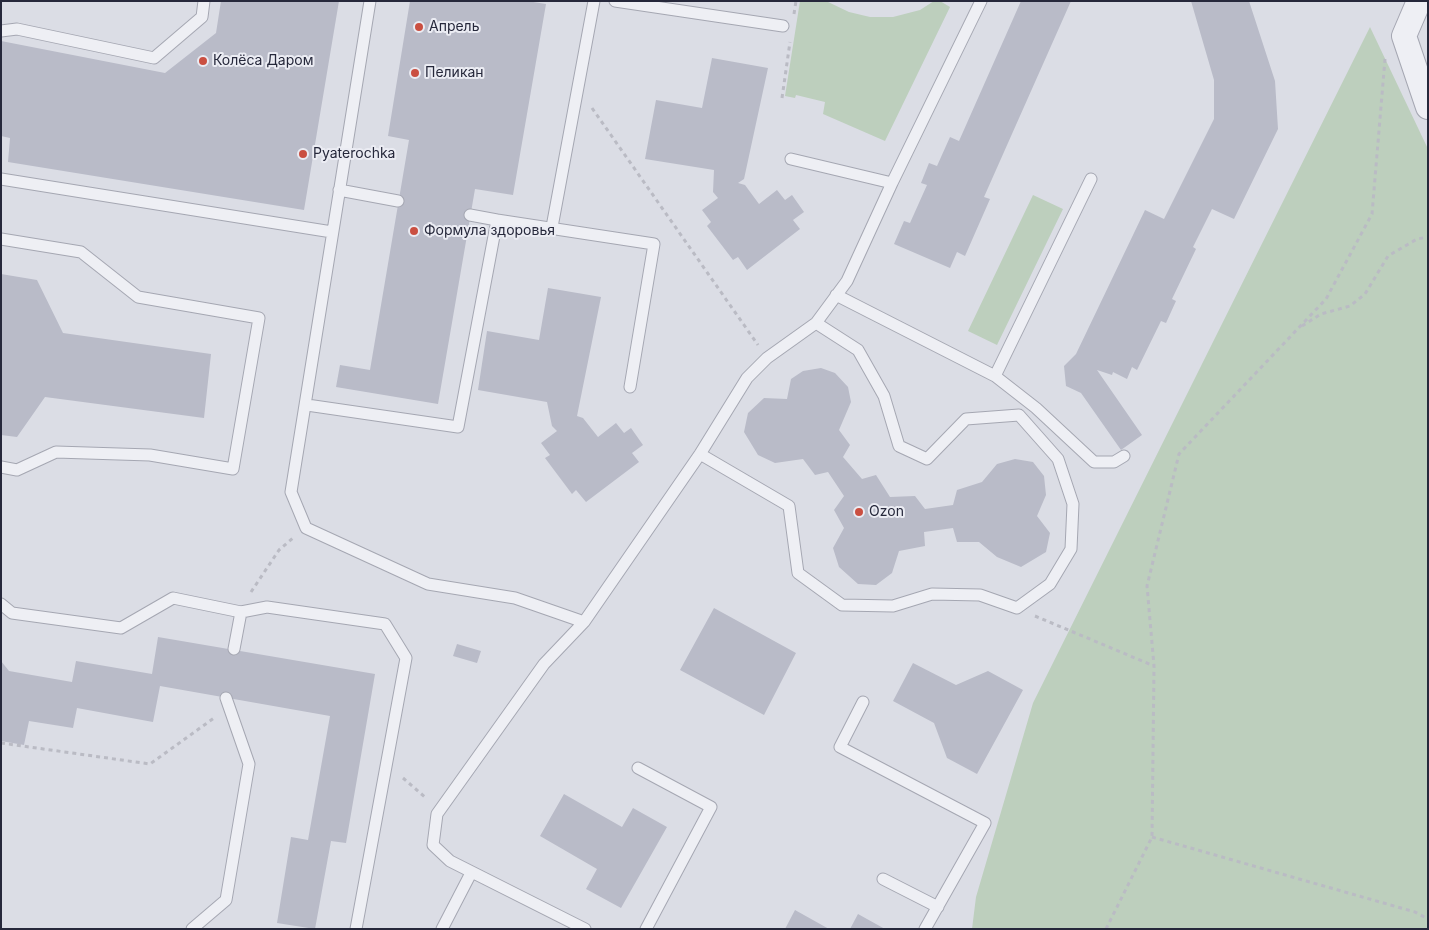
<!DOCTYPE html>
<html>
<head>
<meta charset="utf-8">
<style>
  body { margin:0 }
  #map { position:relative; width:1429px; height:930px; overflow:hidden; background:#dbdde5; font-family:Inter,sans-serif }
  canvas { display:block }
  .frame { position:absolute; inset:0; border:2px solid #26283b; pointer-events:none }
</style>
</head>
<body>
<div id="map">
<canvas width="1429" height="930"></canvas>
<div class="frame"></div>
</div>
<script>
const context = document.querySelector('canvas').getContext('2d');
context.lineJoin = 'round';
function fill(path, color) { context.fillStyle = color; context.fill(path, 'evenodd'); }
const poly = rows => new Path2D(rows.map(r => 'M' + r).join(''));
function trace(path, color, width, dash) { context.strokeStyle = color; context.lineWidth = width; context.lineCap = dash ? 'butt' : 'round'; context.setLineDash(dash || []); context.stroke(path); }
function label(font, color, halo, rows, align = 'center') {
  context.font = font + ' Inter,sans-serif'; context.lineWidth = 4; context.setLineDash([]); context.textBaseline = 'middle'; context.strokeStyle = halo; context.fillStyle = color; for (const [text, x, y, turn = 0] of rows) {
    context.save(); context.translate(x, y); context.rotate((+turn || 0) * Math.PI / 180); context.textAlign = isNaN(turn) ? turn : align; if (halo) context.strokeText(text, 0, 0); context.fillText(text, 0, 0); context.restore();
  }
}
const green = poly([
  [800,1,826,1,849,12,870,17,893,17,920,10,934,1,940,1,950,7,885,141,823,114,825,102,796,95,795,98,785,96],
  [1370,27,1428,149,1428,929,972,929,976,897,1033,703],
  [1033,195,1063,209,997,345,968,331]
]);
const building = poly([
  [221,1,339,1,304,210,8,162,10,138,1,136,1,41,165,73,216,33],
  [410,1,527,1,546,4,513,195,475,189,438,404,336,387,340,365,370,370,409,140,388,136],
  [1021,1,1071,1,984,197,990,199,965,256,957,252,950,268,894,244,904,221,910,223,927,185,921,183,929,163,937,166,950,137,959,141],
  [1191,1,1249,1,1275,81,1278,129,1234,219,1212,209,1193,247,1196,249,1172,299,1176,301,1166,323,1161,321,1137,370,1132,367,1127,379,1113,372,1112,375,1097,370,1142,435,1121,450,1081,393,1066,386,1064,366,1076,354,1145,210,1164,219,1214,119,1214,80],
  [712,58,768,68,744,179,738,183,745,185,759,204,777,190,785,200,792,195,804,212,793,220,800,229,747,270,738,257,733,260,707,226,711,222,702,210,718,198,713,192,714,170,645,159,656,100,702,108],
  [1,274,37,280,63,333,211,354,204,418,45,397,17,437,1,435],
  [548,288,601,297,577,416,583,418,598,437,616,423,624,433,631,428,643,445,632,453,639,462,586,502,576,490,572,494,545,458,550,455,541,443,557,431,552,426,547,402,478,390,487,331,539,340],
  [821,368,835,373,848,387,851,402,839,430,850,445,843,457,862,479,876,475,890,497,915,496,925,509,953,505,957,490,982,482,997,464,1015,459,1033,462,1044,476,1046,495,1037,516,1050,533,1046,552,1021,567,997,557,979,542,957,542,953,528,924,532,925,546,899,551,892,573,876,585,858,584,839,567,833,548,844,528,834,510,844,496,828,472,815,475,803,459,775,463,758,455,744,432,748,413,764,398,787,399,791,379,803,371],
  [714,608,796,653,764,715,680,670],
  [158,637,375,674,346,843,331,841,315,929,277,923,291,837,308,840,330,716,160,686,153,722,77,708,73,728,29,721,24,745,1,741,1,661,9,671,72,682,76,661,152,674],
  [457,644,481,651,477,663,453,656],
  [913,663,956,685,988,671,1023,690,977,774,947,758,934,723,893,701],
  [564,794,622,827,633,808,667,827,621,908,586,889,597,869,540,836],
  [795,910,829,929,785,929],
  [858,914,885,929,850,929]
]);
const path = poly([
  [794,14,796,1],
  [782,98,790,42],
  [592,108,758,345],
  [1302,326,1321,314,1350,306,1365,294,1388,256,1417,239,1428,237],
  [251,592,279,550,293,538],
  [1035,616,1154,666],
  [1,743,150,764,214,718],
  [403,778,426,798],
  [1152,837,1415,912,1428,919],
  [1106,929,1152,837,1154,666,1147,586,1179,454,1326,299,1372,214,1385,59]
]);
const service = poly([
  [370,1,291,492,306,528,428,584,515,598,584,622],
  [615,1,783,26],
  [1,31,17,29,154,58,202,17,204,1],
  [1,179,332,232],
  [892,183,981,1],
  [339,190,398,201],
  [470,215,497,220],
  [552,227,594,1],
  [1,239,81,252,138,297,259,318,233,469,150,455,56,452,17,470,1,467],
  [836,295,995,376,1036,408,1094,462,1114,462,1124,456],
  [995,376,1091,179],
  [307,405,458,427,497,220,654,244,630,387],
  [700,454,789,506,798,573,842,605,893,606,932,594,980,595,1017,608,1050,584,1071,549,1073,504,1058,459,1019,415,966,419,927,459,899,446,884,396,858,350,816,323],
  [1,604,12,613,121,628,173,598,241,612,267,607,385,624,406,658,356,929],
  [234,649,241,612],
  [863,702,840,747,985,823,925,929],
  [638,768,711,807,646,929],
  [883,879,938,907],
  [192,929,226,900,249,764,226,698],
  [442,929,471,873],
  [585,929,450,861,433,845,437,814,544,664,584,622,700,454,747,378,767,358,816,323,847,281,892,183,791,159]
]);
const minor = poly([
  [1419,1,1404,36,1428,107]
]);
const markers = [
  [419,27,5,"#ca4f41"],
  [203,61,5,"#ca4f41"],
  [415,73,5,"#ca4f41"],
  [303,154,5,"#ca4f41"],
  [414,231,5,"#ca4f41"],
  [859,512,5,"#ca4f41"]
];
const poiNames = [
  ["Апрель",429,27],
  ["Колёса Даром",213,61],
  ["Пеликан",425,73],
  ["Pyaterochka",313,154],
  ["Формула здоровья",424,231],
  ["Ozon",869,512]
];
fill(green, '#bdcfbd');
fill(building, '#b9bbc8');
trace(service, '#a5a7b2', 13);
trace(minor, '#a5a7b2', 26);
trace(path, '#babbc4', 3, [4, 4]);
trace(service, '#eeeff4', 11);
trace(minor, '#eeeff4', 24);
for (const [x, y, r, color] of markers) { const dot = new Path2D(); dot.arc(x, y, r, 0, 2 * Math.PI); context.fillStyle = color; context.fill(dot); trace(dot, '#ebecf3', 2); }
label('14px', '#26283b', '#ebecf3', poiNames, 'left');
</script>
</body>
</html>
